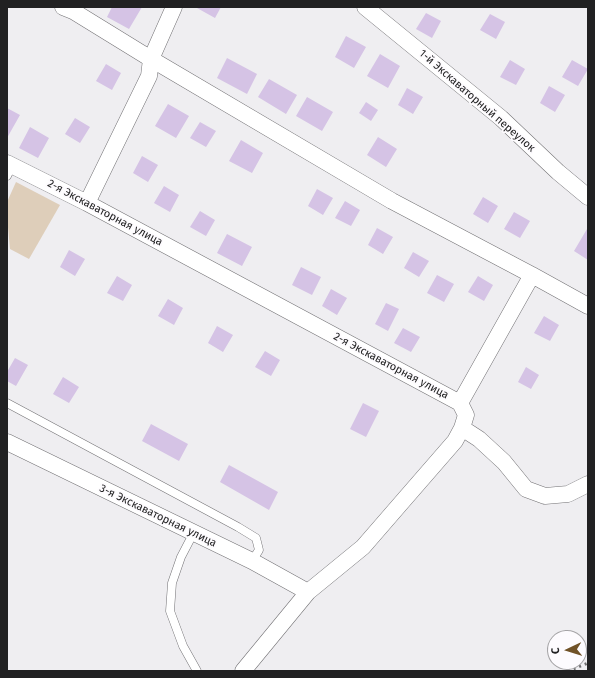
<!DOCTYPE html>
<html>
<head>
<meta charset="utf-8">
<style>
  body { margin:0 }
  #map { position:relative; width:595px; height:678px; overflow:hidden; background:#efeef1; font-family:"Fira Sans",sans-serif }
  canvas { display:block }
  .frame { position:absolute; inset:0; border:8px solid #212122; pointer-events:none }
  .north { position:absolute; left:547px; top:630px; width:40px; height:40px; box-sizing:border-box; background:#fdfbfe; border:1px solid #a5a4a6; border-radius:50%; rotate:266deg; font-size:11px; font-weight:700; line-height:16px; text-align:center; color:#212122 }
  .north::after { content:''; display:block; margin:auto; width:14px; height:18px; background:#705227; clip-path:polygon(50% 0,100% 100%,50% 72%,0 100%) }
</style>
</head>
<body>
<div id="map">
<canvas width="595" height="678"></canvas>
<div class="frame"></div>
<div class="north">С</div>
</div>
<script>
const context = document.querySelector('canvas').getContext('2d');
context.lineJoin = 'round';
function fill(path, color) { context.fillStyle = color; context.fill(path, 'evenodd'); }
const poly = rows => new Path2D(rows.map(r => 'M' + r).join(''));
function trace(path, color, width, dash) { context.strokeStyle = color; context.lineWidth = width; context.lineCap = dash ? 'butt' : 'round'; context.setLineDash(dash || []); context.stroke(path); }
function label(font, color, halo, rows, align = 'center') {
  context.font = font + ' "Fira Sans",sans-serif'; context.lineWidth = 3.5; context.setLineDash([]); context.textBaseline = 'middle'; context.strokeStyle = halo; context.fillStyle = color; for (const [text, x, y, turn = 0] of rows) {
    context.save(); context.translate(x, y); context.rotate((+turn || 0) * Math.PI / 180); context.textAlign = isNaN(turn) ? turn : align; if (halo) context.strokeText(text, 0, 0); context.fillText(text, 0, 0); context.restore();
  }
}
const green = poly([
  [16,182,60,205,29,259,10,249,7,216,7,202]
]);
const building = poly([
  [112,7,142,7,129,29,107,17],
  [197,7,221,7,215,18,197,8],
  [426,13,441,21,432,38,416,29],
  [490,14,505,22,496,39,480,30],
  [346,36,366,47,354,68,335,57],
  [380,54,400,66,388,88,367,76],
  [227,58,257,74,247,94,217,78],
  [510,60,525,69,516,85,500,77],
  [572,60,588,69,578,86,562,77],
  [106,64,121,73,112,90,96,81],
  [269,79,297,95,286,114,258,97],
  [549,86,565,95,555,112,540,103],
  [407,88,423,97,413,114,398,105],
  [307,97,333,112,322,131,296,116],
  [366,102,378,110,371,121,359,113],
  [168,104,189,116,176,138,155,126],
  [7,108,20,115,7,138],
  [75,118,90,127,80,143,65,134],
  [200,122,216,131,206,147,190,138],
  [30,127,49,138,38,158,19,148],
  [378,137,397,149,386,167,367,155],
  [241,140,263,153,252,173,229,161],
  [142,156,158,165,148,182,133,173],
  [164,186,179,195,170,212,154,203],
  [317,189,333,198,323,215,308,206],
  [483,197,498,206,488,223,473,214],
  [345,201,360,210,351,226,335,218],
  [200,211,215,220,206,236,190,227],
  [514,212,530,221,520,238,504,229],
  [377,228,393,237,383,254,368,245],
  [587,229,588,229,588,260,574,251],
  [227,234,252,247,242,266,217,253],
  [69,250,85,259,75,276,60,267],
  [413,252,429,261,419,277,404,268],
  [301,267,321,277,312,295,292,285],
  [437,275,454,284,444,302,427,293],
  [117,276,132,285,123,301,107,293],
  [478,276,493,285,484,301,468,292],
  [331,289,347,298,337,315,322,306],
  [168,299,183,308,174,325,158,316],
  [386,303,399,309,388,331,375,324],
  [544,316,559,325,550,341,534,333],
  [217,326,233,335,223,352,208,343],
  [403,328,420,337,411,352,394,343],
  [265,351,280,360,271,376,255,367],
  [15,358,28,365,16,386,7,381,7,372],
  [526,367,539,375,531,389,518,382],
  [63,377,79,387,69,403,53,394],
  [363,403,379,411,366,437,350,429],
  [151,424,188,444,179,461,142,441],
  [229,465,278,492,269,510,220,482]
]);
const service = poly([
  [7,176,12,166],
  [7,403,238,527,256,538,259,550,252,561],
  [193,534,181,557,172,583,170,611,183,646,197,671]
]);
const minor = poly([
  [63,7,73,11,151,59,392,201,532,275],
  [365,7,501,118,558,172,588,197],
  [7,163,87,203,460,403,466,415,462,428,455,441,402,502,363,547,308,592,243,671],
  [87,203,149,76,151,59,174,7],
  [460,403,532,275,588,306],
  [462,428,479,439,504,462,526,489,545,496,568,494,588,484],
  [7,442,252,561,308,592]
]);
const rail = poly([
  [568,671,588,663]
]);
const streetNames = [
  ["1-й Экскаваторный переулок",477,101,41],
  ["2-я Экскаваторная улица",105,213,28],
  ["2-я Экскаваторная улица",391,366,28],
  ["3-я Экскаваторная улица",158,516,26]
];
fill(green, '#deceba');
fill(building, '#d5c3e5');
trace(service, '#727174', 9);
trace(minor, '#727174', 17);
trace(service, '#fff', 8);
trace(minor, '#fff', 16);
trace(rail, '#6f6e70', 3, [2, 4]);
label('11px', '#212122', '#fdfbfe', streetNames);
</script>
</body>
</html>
